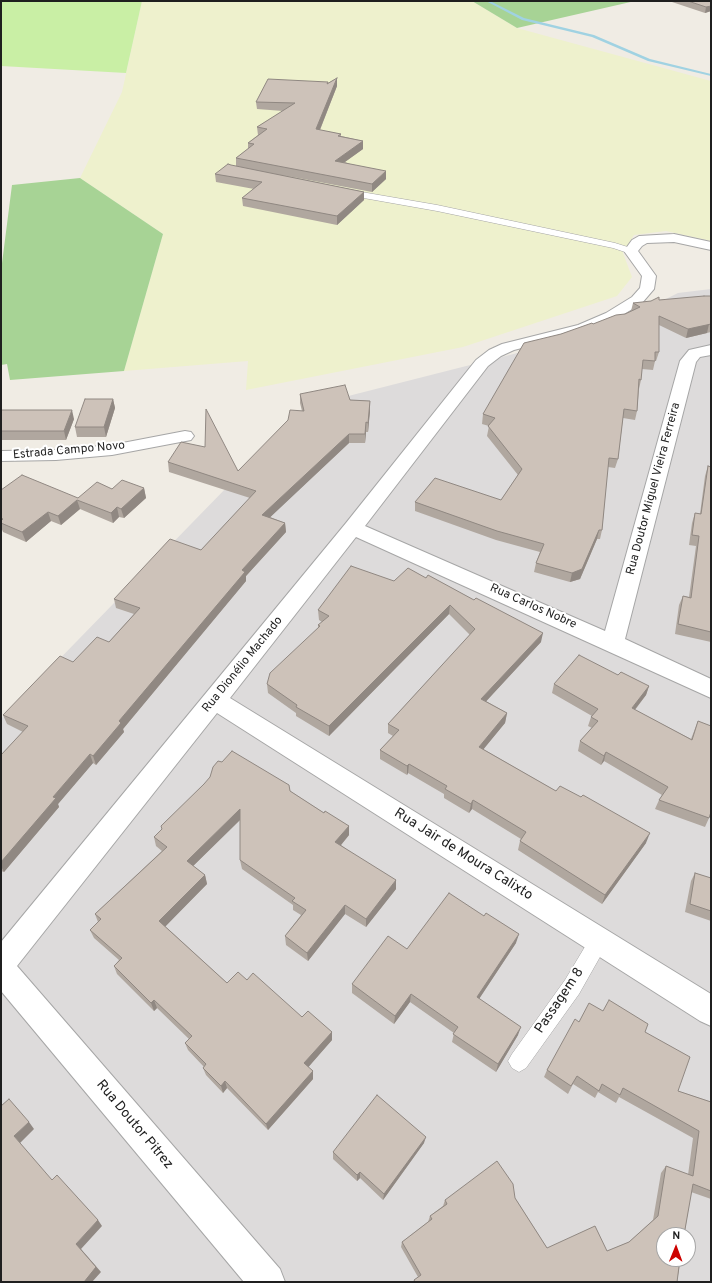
<!DOCTYPE html>
<html>
<head>
<meta charset="utf-8">
<style>
  body { margin:0 }
  #map { position:relative; width:712px; height:1283px; overflow:hidden; background:#f0ece4; font-family:Overpass,sans-serif }
  canvas { display:block }
  .frame { position:absolute; inset:0; border:2px solid #1f1f1f; pointer-events:none }
  .north { position:absolute; left:656px; top:1227px; width:40px; height:40px; box-sizing:border-box; background:#fff; border:1px solid #a5a5a5; border-radius:50%; rotate:1deg; font-size:11px; font-weight:700; line-height:16px; text-align:center; color:#1f1f1f }
  .north::after { content:''; display:block; margin:auto; width:14px; height:18px; background:#cd0200; clip-path:polygon(50% 0,100% 100%,50% 72%,0 100%) }
</style>
</head>
<body>
<div id="map">
<canvas width="712" height="1283"></canvas>
<div class="frame"></div>
<div class="north">N</div>
</div>
<script>
const context = document.querySelector('canvas').getContext('2d');
context.lineJoin = 'round';
function fill(path, color) { context.fillStyle = color; context.fill(path, 'evenodd'); }
const poly = rows => new Path2D(rows.map(r => 'M' + r).join(''));
function trace(path, color, width, dash) { context.strokeStyle = color; context.lineWidth = width; context.lineCap = dash ? 'butt' : 'round'; context.setLineDash(dash || []); context.stroke(path); }
function label(font, color, halo, rows, align = 'center') {
  context.font = font + ' Overpass,sans-serif'; context.lineWidth = 4; context.setLineDash([]); context.textBaseline = 'middle'; context.strokeStyle = halo; context.fillStyle = color; for (const [text, x, y, turn = 0] of rows) {
    context.save(); context.translate(x, y); context.rotate((+turn || 0) * Math.PI / 180); context.textAlign = isNaN(turn) ? turn : align; if (halo) context.strokeText(text, 0, 0); context.fillText(text, 0, 0); context.restore();
  }
}
const residential = poly([
  [711,289,711,1282,1,1282,1,719,305,407,600,332,678,293],
  [664,1235,688,1235,688,1259,664,1259]
]);
const farmland = poly([
  [142,1,472,1,517,28,711,81,711,241,666,231,634,235,623,253,632,277,617,296,463,347,246,390,248,361,124,371,163,234,80,178,122,92]
]);
const grass = poly([
  [1,1,142,1,126,73,1,66]
]);
const forest = poly([
  [472,1,635,1,517,28],
  [80,178,163,234,124,371,10,380,7,364,1,365,1,271,12,185]
]);
const stream = poly([
  [486,1,490,1,524,18,594,35,650,59,711,74,711,76,648,61,592,37,522,20,486,1]
]);
const service = poly([
  [344,189,437,205,615,243,634,249,636,251,631,254,613,248,437,211,341,194,340,192,341,190,344,189],
  [599,932,606,935,609,941,579,994,526,1068,519,1072,512,1068,508,1061,512,1054,565,980,592,935,599,932]
]);
const minor = poly([
  [674,234,711,242,711,250,674,242,647,243,642,246,638,251,656,276,654,289,642,303,616,319,588,331,514,350,501,356,488,366,365,526,605,631,680,361,689,350,711,345,711,355,700,357,696,362,625,639,711,679,711,698,356,537,230,698,711,994,711,1026,700,1021,217,713,17,966,280,1269,285,1282,244,1282,1,991,1,942,346,523,476,360,489,350,502,344,578,325,606,313,632,297,640,288,642,276,624,251,632,240,639,236,674,234],
  [185,431,191,432,194,436,191,440,112,455,56,460,1,461,1,451,56,450,112,445,185,431]
]);
const wall = poly([
  [669,1,711,1,711,11,705,13],
  [337,78,337,86,320,130,341,134,341,136,363,141,363,149,345,162,386,179,372,192,282,175,364,192,364,200,337,225,243,206,242,198,254,189,216,182,215,174,236,166,236,158,248,149,248,143,258,135,257,127,283,111,257,109,256,102,328,82,328,83],
  [711,296,711,332,686,338,659,325,659,352,656,361,655,361,653,370,642,369,641,380,639,389,637,411,635,420,623,418,618,459,615,468,608,467,602,530,600,539,597,539,580,579,570,582,534,572,536,563,540,552,496,540,415,511,415,502,501,500,518,475,487,436,489,426,482,424,483,414,561,334,625,314,631,311,633,303],
  [300,394,350,400,370,401,370,410,368,432,366,432,365,443,349,443,270,517,285,523,286,532,246,576,246,581,123,729,124,732,96,765,93,763,58,804,59,807,4,872,1,871,1,755,23,732,7,724,3,715,73,662,109,642,134,614,116,608,114,599,201,550,250,498,169,472,168,462,238,471,302,411,300,403],
  [113,399,115,408,106,437,77,437,75,427],
  [1,410,74,419,66,440,1,440],
  [708,466,711,467,711,642,675,634,679,605,683,596,689,597,696,546,689,545,692,523,695,513,700,514,705,476],
  [144,488,146,498,124,518,119,517,113,523,80,509,61,525,51,521,26,542,3,532,1,527,1,490,78,498,112,489],
  [394,581,541,642,486,701,507,713,505,723,483,749,646,843,602,904,518,850,520,841,521,839,472,809,469,813,444,798,444,794,408,773,407,775,380,759,380,750,393,736,388,733,388,724,470,635,449,614,329,736,296,716,296,713,268,693,267,684,318,628,318,625,322,622,319,620,318,610],
  [618,675,649,686,646,695,635,710,691,739,698,721,709,818,705,827,655,809,659,800,662,795,604,761,601,765,578,751,580,741,592,728,588,726,591,717,592,716,552,693,554,684],
  [290,791,324,813,349,826,349,835,341,845,396,889,366,927,345,914,308,961,286,945,285,936,301,915,293,910,293,905,242,869,240,860,240,820,193,866,205,875,207,884,165,926,227,983,247,980,302,1017,332,1032,332,1040,308,1067,313,1071,313,1079,268,1130,227,1088,223,1093,206,1075,203,1068,204,1067,188,1050,185,1043,189,1039,157,1008,154,1011,117,974,114,966,119,960,94,938,90,930,98,922,95,914,162,851,156,846,154,837],
  [711,870,711,921,685,912,691,881,695,873,710,878],
  [516,943,479,999,518,1035,496,1072,452,1042,454,1033,410,1002,394,1024,352,993,352,984,407,949],
  [603,1011,645,1032,678,1091,711,1102,711,1199,691,1192,677,1282,414,1282,414,1280,418,1277,401,1247,402,1242,428,1222,430,1216,443,1206,445,1200,515,1198,547,1248,607,1251,629,1242,653,1220,661,1173,666,1166,688,1175,693,1138,619,1097,616,1103,598,1092,595,1098,573,1084,568,1094,544,1077,547,1070,579,1022],
  [424,1143,383,1200,360,1178,357,1181,333,1159,333,1152]
]);
const shadedWall = poly([
  [711,6,711,11,705,13,706,7],
  [337,78,337,86,317,137,316,129],
  [363,141,363,149,335,169,335,161],
  [386,171,386,179,372,192,372,184],
  [364,192,364,200,337,225,337,216],
  [709,324,707,333,686,338,688,329],
  [113,399,115,408,106,437,104,427],
  [370,401,370,410,368,432,368,423],
  [72,410,74,419,66,440,64,431],
  [366,422,366,432,365,443,365,434],
  [349,434,349,443,263,524,262,515],
  [144,488,146,498,124,518,121,509],
  [77,500,80,509,61,525,58,516],
  [117,507,119,517,113,523,111,513],
  [48,512,51,521,26,542,22,532],
  [285,523,286,532,246,576,246,581,123,729,124,732,96,765,93,756,119,721,242,570],
  [599,530,597,539,580,579,570,582,572,573],
  [450,605,449,614,329,736,329,726],
  [543,633,541,642,480,708,481,699],
  [649,686,646,695,629,717,632,708],
  [507,713,505,723,478,756,479,747],
  [606,752,604,761,601,765,604,756],
  [90,754,93,763,58,804,59,807,4,872,1,866,1,862,53,797],
  [409,764,408,773,407,775,407,766],
  [473,800,472,809,469,813,471,804],
  [240,809,241,819,189,870,187,861],
  [349,826,349,835,336,851,335,842],
  [650,833,646,843,602,904,605,895],
  [205,875,207,884,162,930,159,921],
  [396,880,396,889,366,927,366,919],
  [345,905,345,914,308,961,307,953],
  [519,934,516,943,475,1005,477,997],
  [411,994,410,1002,394,1024,395,1016],
  [154,1000,157,1008,154,1011,151,1003],
  [521,1027,518,1035,496,1072,498,1064],
  [332,1032,332,1040,305,1071,304,1063],
  [313,1071,313,1079,268,1130,266,1124],
  [225,1081,227,1088,223,1093,221,1086],
  [29,1122,34,1129,20,1143,14,1136],
  [426,1137,424,1143,383,1200,384,1194],
  [360,1172,360,1178,357,1181,357,1175],
  [98,1220,102,1226,81,1249,101,1272,92,1282,84,1282,76,1244]
]);
const building = poly([
  [688,1,711,1,711,6,706,7,688,1],
  [337,78,316,129,341,134,338,136,363,141,335,161,386,171,372,184,236,158,254,144,248,143,267,129,257,127,295,103,256,102,268,79,328,82,327,84,337,78],
  [228,164,231,165,364,192,337,216,242,198,262,182,215,174,228,164],
  [704,296,711,296,711,324,688,329,659,316,659,352,655,352,655,361,643,360,641,380,639,379,637,411,624,409,618,459,609,458,602,530,599,530,582,569,572,573,536,563,544,544,497,531,415,502,435,478,501,500,522,469,488,426,495,418,483,414,524,343,561,334,592,323,593,324,616,315,625,314,640,307,633,303,651,301,659,297,659,300,704,296],
  [345,385,350,400,370,401,368,423,366,422,365,434,349,434,262,515,285,523,242,570,245,572,119,721,121,723,93,756,90,754,53,797,56,798,1,862,1,755,28,726,3,715,60,656,73,662,97,637,109,642,140,608,114,599,170,539,201,550,256,491,168,462,181,442,205,447,206,409,238,471,288,420,290,410,304,411,300,394,345,385],
  [85,399,113,399,104,427,75,427,85,399],
  [1,410,72,410,64,431,1,431,1,410],
  [708,466,711,467,711,632,678,624,683,596,691,598,699,536,692,535,695,513,701,514,708,466],
  [22,475,78,498,97,482,112,489,122,480,144,488,121,509,117,507,111,513,77,500,58,516,48,512,22,532,1,523,1,521,3,519,1,518,1,490,22,475],
  [351,566,394,581,408,568,426,578,428,575,474,600,476,598,543,633,481,699,507,713,479,747,556,791,560,786,581,797,583,795,650,833,605,895,520,841,526,832,473,800,471,804,445,789,447,786,409,764,407,766,380,750,399,730,388,724,475,629,450,605,329,726,296,707,297,705,267,684,270,673,320,626,318,625,329,616,318,610,351,566],
  [579,655,618,675,621,672,649,686,632,708,692,740,698,721,711,726,711,812,709,818,659,800,668,787,606,752,604,756,580,741,598,721,591,717,598,709,554,684,579,655],
  [232,751,289,785,290,791,324,813,325,811,349,826,335,842,396,880,366,919,345,905,307,953,285,936,306,910,292,901,295,898,240,860,240,809,187,861,205,875,159,921,227,983,238,972,247,980,253,973,302,1017,308,1011,332,1032,304,1063,313,1071,266,1124,225,1081,221,1086,203,1068,206,1064,185,1043,192,1036,154,1000,151,1003,114,966,122,958,90,930,101,919,95,914,167,847,154,837,162,829,161,826,204,784,210,777,213,767,218,761,222,762,232,751],
  [695,873,711,878,711,911,690,904,695,873],
  [449,893,484,916,486,913,519,934,477,997,521,1027,498,1064,453,1034,458,1027,411,994,395,1016,352,984,388,936,407,949,449,893],
  [609,1000,648,1024,645,1032,690,1057,678,1091,711,1102,711,1191,693,1184,684,1235,664,1235,664,1259,680,1259,677,1282,415,1282,414,1280,421,1275,402,1242,432,1219,430,1216,447,1204,445,1200,497,1161,513,1184,515,1198,547,1248,595,1226,607,1251,629,1242,658,1216,666,1166,693,1176,699,1131,623,1088,620,1095,602,1084,599,1091,577,1076,571,1086,547,1070,575,1019,579,1022,589,1003,603,1011,609,1000],
  [377,1095,426,1137,384,1194,360,1172,357,1175,333,1152,377,1095],
  [9,1099,29,1122,14,1136,52,1180,57,1175,98,1220,76,1244,96,1267,84,1282,1,1282,1,1106,9,1099]
]);
const streetNames = [
  ["Estrada Campo Novo",69,451,-5],
  ["Rua Doutor Miguel Vieira Ferreira",654,489,-75],
  ["Rua Carlos Nobre",533,607,24],
  ["Rua Dionélio Machado",243,665,-51]
];
const nearStreetnames = [
  ["Rua Jair de Moura Calixto",463,855,32],
  ["Passagem 8",560,1001,-56],
  ["Rua Doutor Pitrez",134,1125,50]
];
fill(residential, '#dddbdb');
fill(farmland, '#eef1cd');
fill(grass, '#c9efa5');
fill(forest, '#a7d395');
fill(stream, '#a0d2e2');
trace(service, '#a6a6a6', 1);
trace(minor, '#a6a6a6', 2);
fill(service, '#fff');
fill(minor, '#fff');
fill(wall, '#b0a79f');
fill(shadedWall, '#908882');
fill(building, '#cdc2b9');
trace(building, '#908882', 1);
label('12px', '#1f1f1f', '#fff', streetNames);
label('14px', '#1f1f1f', '#fff', nearStreetnames);
</script>
</body>
</html>
